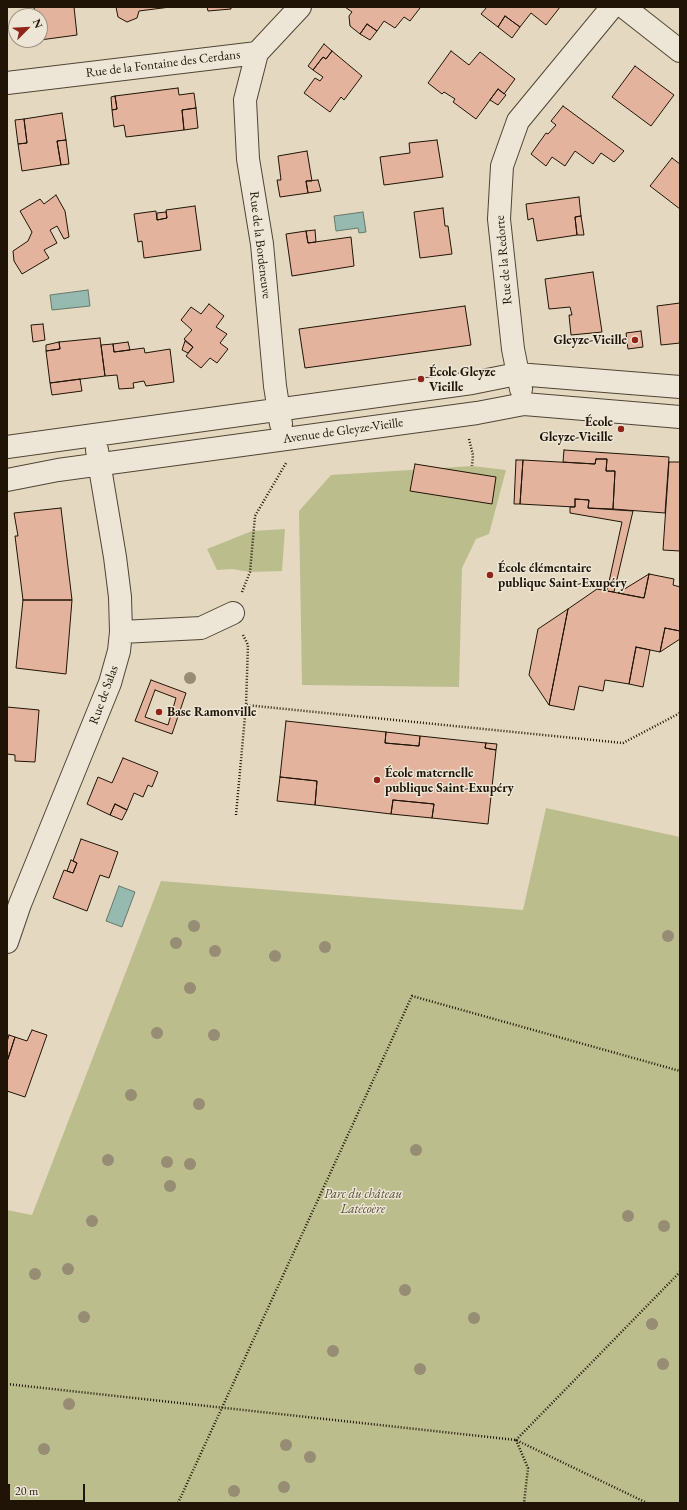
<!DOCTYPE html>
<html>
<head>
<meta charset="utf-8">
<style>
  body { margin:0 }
  #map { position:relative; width:687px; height:1510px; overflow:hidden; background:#e4d9c0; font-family:"EB Garamond",serif }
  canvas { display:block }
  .frame { position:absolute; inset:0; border:8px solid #1f1405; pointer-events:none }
  .north { position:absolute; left:8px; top:8px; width:40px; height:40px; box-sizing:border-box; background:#ede6d6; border:1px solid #9b9282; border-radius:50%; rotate:66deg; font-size:11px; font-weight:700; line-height:16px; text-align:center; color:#1f1405 }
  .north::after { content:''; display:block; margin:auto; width:14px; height:18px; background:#8f2418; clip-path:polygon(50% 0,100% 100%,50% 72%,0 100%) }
  .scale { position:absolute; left:8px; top:1484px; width:77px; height:18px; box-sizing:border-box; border:2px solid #1f1405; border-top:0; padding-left:5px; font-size:12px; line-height:14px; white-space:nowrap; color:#1f1405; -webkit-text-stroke:3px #ede6d6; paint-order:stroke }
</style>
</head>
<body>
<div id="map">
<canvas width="687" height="1510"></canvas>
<div class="frame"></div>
<div class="north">N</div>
<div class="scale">20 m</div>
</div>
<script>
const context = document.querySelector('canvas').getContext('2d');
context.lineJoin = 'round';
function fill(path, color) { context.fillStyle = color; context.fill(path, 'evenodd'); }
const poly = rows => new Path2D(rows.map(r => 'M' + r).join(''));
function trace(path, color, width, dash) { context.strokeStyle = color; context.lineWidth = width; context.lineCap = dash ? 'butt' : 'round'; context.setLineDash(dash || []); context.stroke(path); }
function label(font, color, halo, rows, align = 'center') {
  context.font = font + ' "EB Garamond",serif'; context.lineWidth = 3; context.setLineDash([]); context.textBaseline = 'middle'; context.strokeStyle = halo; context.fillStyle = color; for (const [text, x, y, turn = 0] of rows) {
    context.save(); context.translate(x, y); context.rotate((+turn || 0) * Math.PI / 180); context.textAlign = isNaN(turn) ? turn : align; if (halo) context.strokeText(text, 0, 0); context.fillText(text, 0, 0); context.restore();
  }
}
const green = poly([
  [472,466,506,470,489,534,476,539,462,568,459,687,302,685,299,511,331,475],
  [285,529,282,571,250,572,232,569,217,570,207,549,252,531],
  [546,808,680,837,680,1503,7,1503,7,1210,32,1215,161,881,523,910]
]);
const water = poly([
  [363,212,366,232,359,233,358,228,336,231,334,216,363,212],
  [88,290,90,306,52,310,50,295,88,290],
  [119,886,135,892,122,927,106,921,119,886]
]);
const building = poly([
  [34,7,74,7,77,35,40,40,40,16,35,16,34,7],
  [116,7,170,7,139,11,137,18,127,22,118,17,116,7],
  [207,7,231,7,231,9,208,11,207,7],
  [345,7,419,7,420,8,410,21,404,17,395,28,384,21,377,31,367,24,360,34,350,26,349,16,352,12,345,7],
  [487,7,560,7,546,25,531,13,520,27,505,16,498,27,481,14,487,7],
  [505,16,520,27,512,38,498,27,505,16],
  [367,24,377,31,370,40,360,34,367,24],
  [324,44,332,51,326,59,323,57,313,70,308,66,324,44],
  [332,51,362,76,344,100,341,97,330,112,304,93,315,78,320,81,323,77,313,70,323,57,326,59,332,51],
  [451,51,469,65,480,52,515,79,504,94,498,89,476,119,453,102,455,99,444,92,442,94,428,83,451,51],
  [635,66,674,95,651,126,612,97,635,66],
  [178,88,179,95,194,93,196,108,182,110,184,130,126,137,124,125,114,127,112,110,117,109,115,96,178,88],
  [498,89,506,95,498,105,490,100,498,89],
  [115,96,117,109,112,110,111,97,115,96],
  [563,106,624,151,614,162,601,153,593,164,575,151,565,166,552,157,546,166,531,154,546,133,548,134,556,125,551,121,563,106],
  [196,108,198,128,184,130,182,110,196,108],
  [62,113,66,140,57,141,61,165,22,171,18,144,27,143,24,119,62,113],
  [24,119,27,143,18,144,15,120,24,119],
  [66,140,69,164,61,165,57,141,66,140],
  [437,140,443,177,384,185,380,157,410,153,409,143,437,140],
  [307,151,312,181,306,181,308,193,280,197,277,180,281,180,278,156,307,151],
  [672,158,680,164,680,209,650,186,672,158],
  [318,180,321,191,308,193,306,181,318,180],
  [56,195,65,211,69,237,64,239,57,226,50,230,57,243,44,250,49,258,22,274,14,261,13,251,28,241,32,232,20,211,40,199,44,204,56,195],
  [579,197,581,216,575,217,577,235,537,241,533,218,528,220,526,204,579,197],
  [195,206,201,250,144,258,142,241,138,242,134,214,156,211,157,220,167,218,166,210,195,206],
  [443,208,445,226,448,226,452,254,420,258,414,212,443,208],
  [166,212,167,218,157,220,157,213,166,212],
  [581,216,584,235,577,235,575,217,581,216],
  [315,230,316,242,308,243,306,231,315,230],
  [306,231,308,243,351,237,354,266,292,276,286,234,306,231],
  [593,272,602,332,571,335,569,315,572,315,570,307,549,309,545,279,593,272],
  [680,303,680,343,661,345,657,306,680,303],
  [209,304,224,316,216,327,227,334,220,343,228,349,217,363,210,358,201,368,186,356,193,347,184,339,192,330,181,320,191,307,201,314,209,304],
  [465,306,471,345,305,368,299,329,465,306],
  [43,324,45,340,33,342,31,325,43,324],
  [641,331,643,347,628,349,626,333,641,331],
  [100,338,105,376,50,383,46,351,60,349,59,342,100,338],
  [185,341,193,347,188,353,182,350,185,341],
  [59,342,60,349,46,351,46,345,59,342],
  [128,342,130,350,114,352,113,344,128,342],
  [113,344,114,352,144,348,145,353,170,349,174,382,146,386,144,381,133,383,134,388,119,389,117,375,105,376,101,345,113,344],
  [80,379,82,391,52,395,50,383,80,379],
  [564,450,669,457,665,513,613,509,615,471,606,471,607,459,596,459,595,464,563,462,564,450],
  [596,459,607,459,606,471,615,471,613,509,588,508,589,500,575,499,575,507,520,504,523,460,595,464,596,459],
  [516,460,523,460,520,504,514,504,516,460],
  [669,462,680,462,680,551,663,550,669,462],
  [415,464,496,477,492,504,410,491,415,464],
  [575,499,589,500,588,508,633,511,614,592,607,591,622,522,570,513,570,507,575,507,575,499],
  [61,508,72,600,23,600,15,536,18,536,14,513,61,508],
  [649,574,644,598,618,593,649,574],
  [649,574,674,579,673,585,680,587,680,631,665,628,660,652,636,647,629,684,605,680,603,691,579,686,574,710,549,705,568,609,597,589,644,598,649,574],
  [23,600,72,600,66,674,16,668,23,600],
  [568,609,549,705,529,675,538,629,568,609],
  [665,628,680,631,680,639,660,652,665,628],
  [636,647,650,650,643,687,629,684,636,647],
  [151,680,186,693,172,734,135,721,151,680],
  [155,690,176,698,168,725,145,717,155,690],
  [7,707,39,710,35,762,15,761,15,755,7,754,7,707],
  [286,721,386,732,385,743,419,746,420,736,486,743,485,748,496,750,488,824,432,818,434,804,393,800,391,814,315,805,317,781,280,777,286,721],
  [386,732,420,736,419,746,385,743,386,732],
  [486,743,497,744,496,750,485,748,486,743],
  [123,758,158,772,152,787,148,785,143,797,134,793,127,810,115,804,110,815,87,804,98,777,112,783,123,758],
  [280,777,317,781,315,805,277,801,280,777],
  [393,800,434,804,432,818,391,814,393,800],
  [115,804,127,810,122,820,110,815,115,804],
  [81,839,118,852,109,878,100,875,87,911,53,898,64,870,73,873,77,863,73,861,81,839],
  [71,860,77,863,73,873,67,871,71,860],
  [32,1030,47,1035,25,1097,7,1091,7,1062,15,1037,27,1041,32,1030],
  [9,1035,15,1037,8,1059,7,1042,9,1035]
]);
const path = poly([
  [469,439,473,455,472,466],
  [242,592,250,572,255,516,286,463],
  [243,635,248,645,246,705,623,743,680,713],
  [236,815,246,705],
  [7,1384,516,1440,647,1503],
  [516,1440,680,1272],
  [516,1440,528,1468,524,1503],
  [178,1503,412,996,680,1071]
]);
const minor = poly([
  [624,7,680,51],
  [257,53,245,100,248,159,262,244,275,386,281,424],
  [7,83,257,53,300,7],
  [521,389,513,349,499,219,502,166,518,121,612,7],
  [7,447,472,383,517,374,680,387],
  [7,480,58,470,477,413,524,404,680,417],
  [121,632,201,628,233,613],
  [7,942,20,904,110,683,119,651,121,632,120,597,115,557,97,450]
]);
const trees = [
  [190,678],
  [194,926],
  [668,936],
  [176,943],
  [325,947],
  [215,951],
  [275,956],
  [190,988],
  [157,1033],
  [214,1035],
  [131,1095],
  [199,1104],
  [416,1150],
  [108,1160],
  [167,1162],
  [190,1164],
  [170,1186],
  [628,1216],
  [92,1221],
  [664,1226],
  [68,1269],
  [35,1274],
  [405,1290],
  [84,1317],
  [474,1318],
  [652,1324],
  [333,1351],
  [663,1364],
  [420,1369],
  [69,1404],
  [286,1445],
  [44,1449],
  [310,1457],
  [284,1487],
  [234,1491]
];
const markers = [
  [635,340,4,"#8f2418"],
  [421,379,4,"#8f2418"],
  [621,429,4,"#8f2418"],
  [490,575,4,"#8f2418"],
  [159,712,4,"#8f2418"],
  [377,780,4,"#8f2418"]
];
const streetNames = [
  ["Rue de la Fontaine des Cerdans",163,64,-7],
  ["Rue de la Bordeneuve",260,245,83],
  ["Rue de la Redorte",504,260,-95],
  ["Avenue de Gleyze-Vieille",343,431,-8],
  ["Rue de Salas",104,695,-70]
];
const poiNames = [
  ["Gleyze-Vieille",627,340,"right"],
  ["École Gleyze",429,372],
  ["Vieille",429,387],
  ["École",613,422,"right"],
  ["Gleyze-Vieille",613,437,"right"],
  ["École élémentaire",498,568],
  ["publique Saint-Exupéry",498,583],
  ["Base Ramonville",167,712],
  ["École maternelle",385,773],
  ["publique Saint-Exupéry",385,788]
];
const parkNames = [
  ["Parc du château",363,1194],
  ["Latécoère",363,1209]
];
fill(green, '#bcbd8d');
fill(water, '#96baaf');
trace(water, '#66786b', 1);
fill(building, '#e4b39e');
trace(building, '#1f1405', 1);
trace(minor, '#504534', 24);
trace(path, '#1f1405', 2.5, [1, 2]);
trace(minor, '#ede6d6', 22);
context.fillStyle = '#968d74';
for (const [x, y] of trees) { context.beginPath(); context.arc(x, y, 6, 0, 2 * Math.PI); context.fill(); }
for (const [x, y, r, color] of markers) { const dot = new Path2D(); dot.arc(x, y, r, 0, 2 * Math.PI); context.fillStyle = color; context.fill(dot); trace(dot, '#ede6d6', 1.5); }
label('13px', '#1f1405', '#ede6d6', streetNames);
label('bold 13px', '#1f1405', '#ede6d6', poiNames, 'left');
label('italic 13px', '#564f35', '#ede6d6', parkNames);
</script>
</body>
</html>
